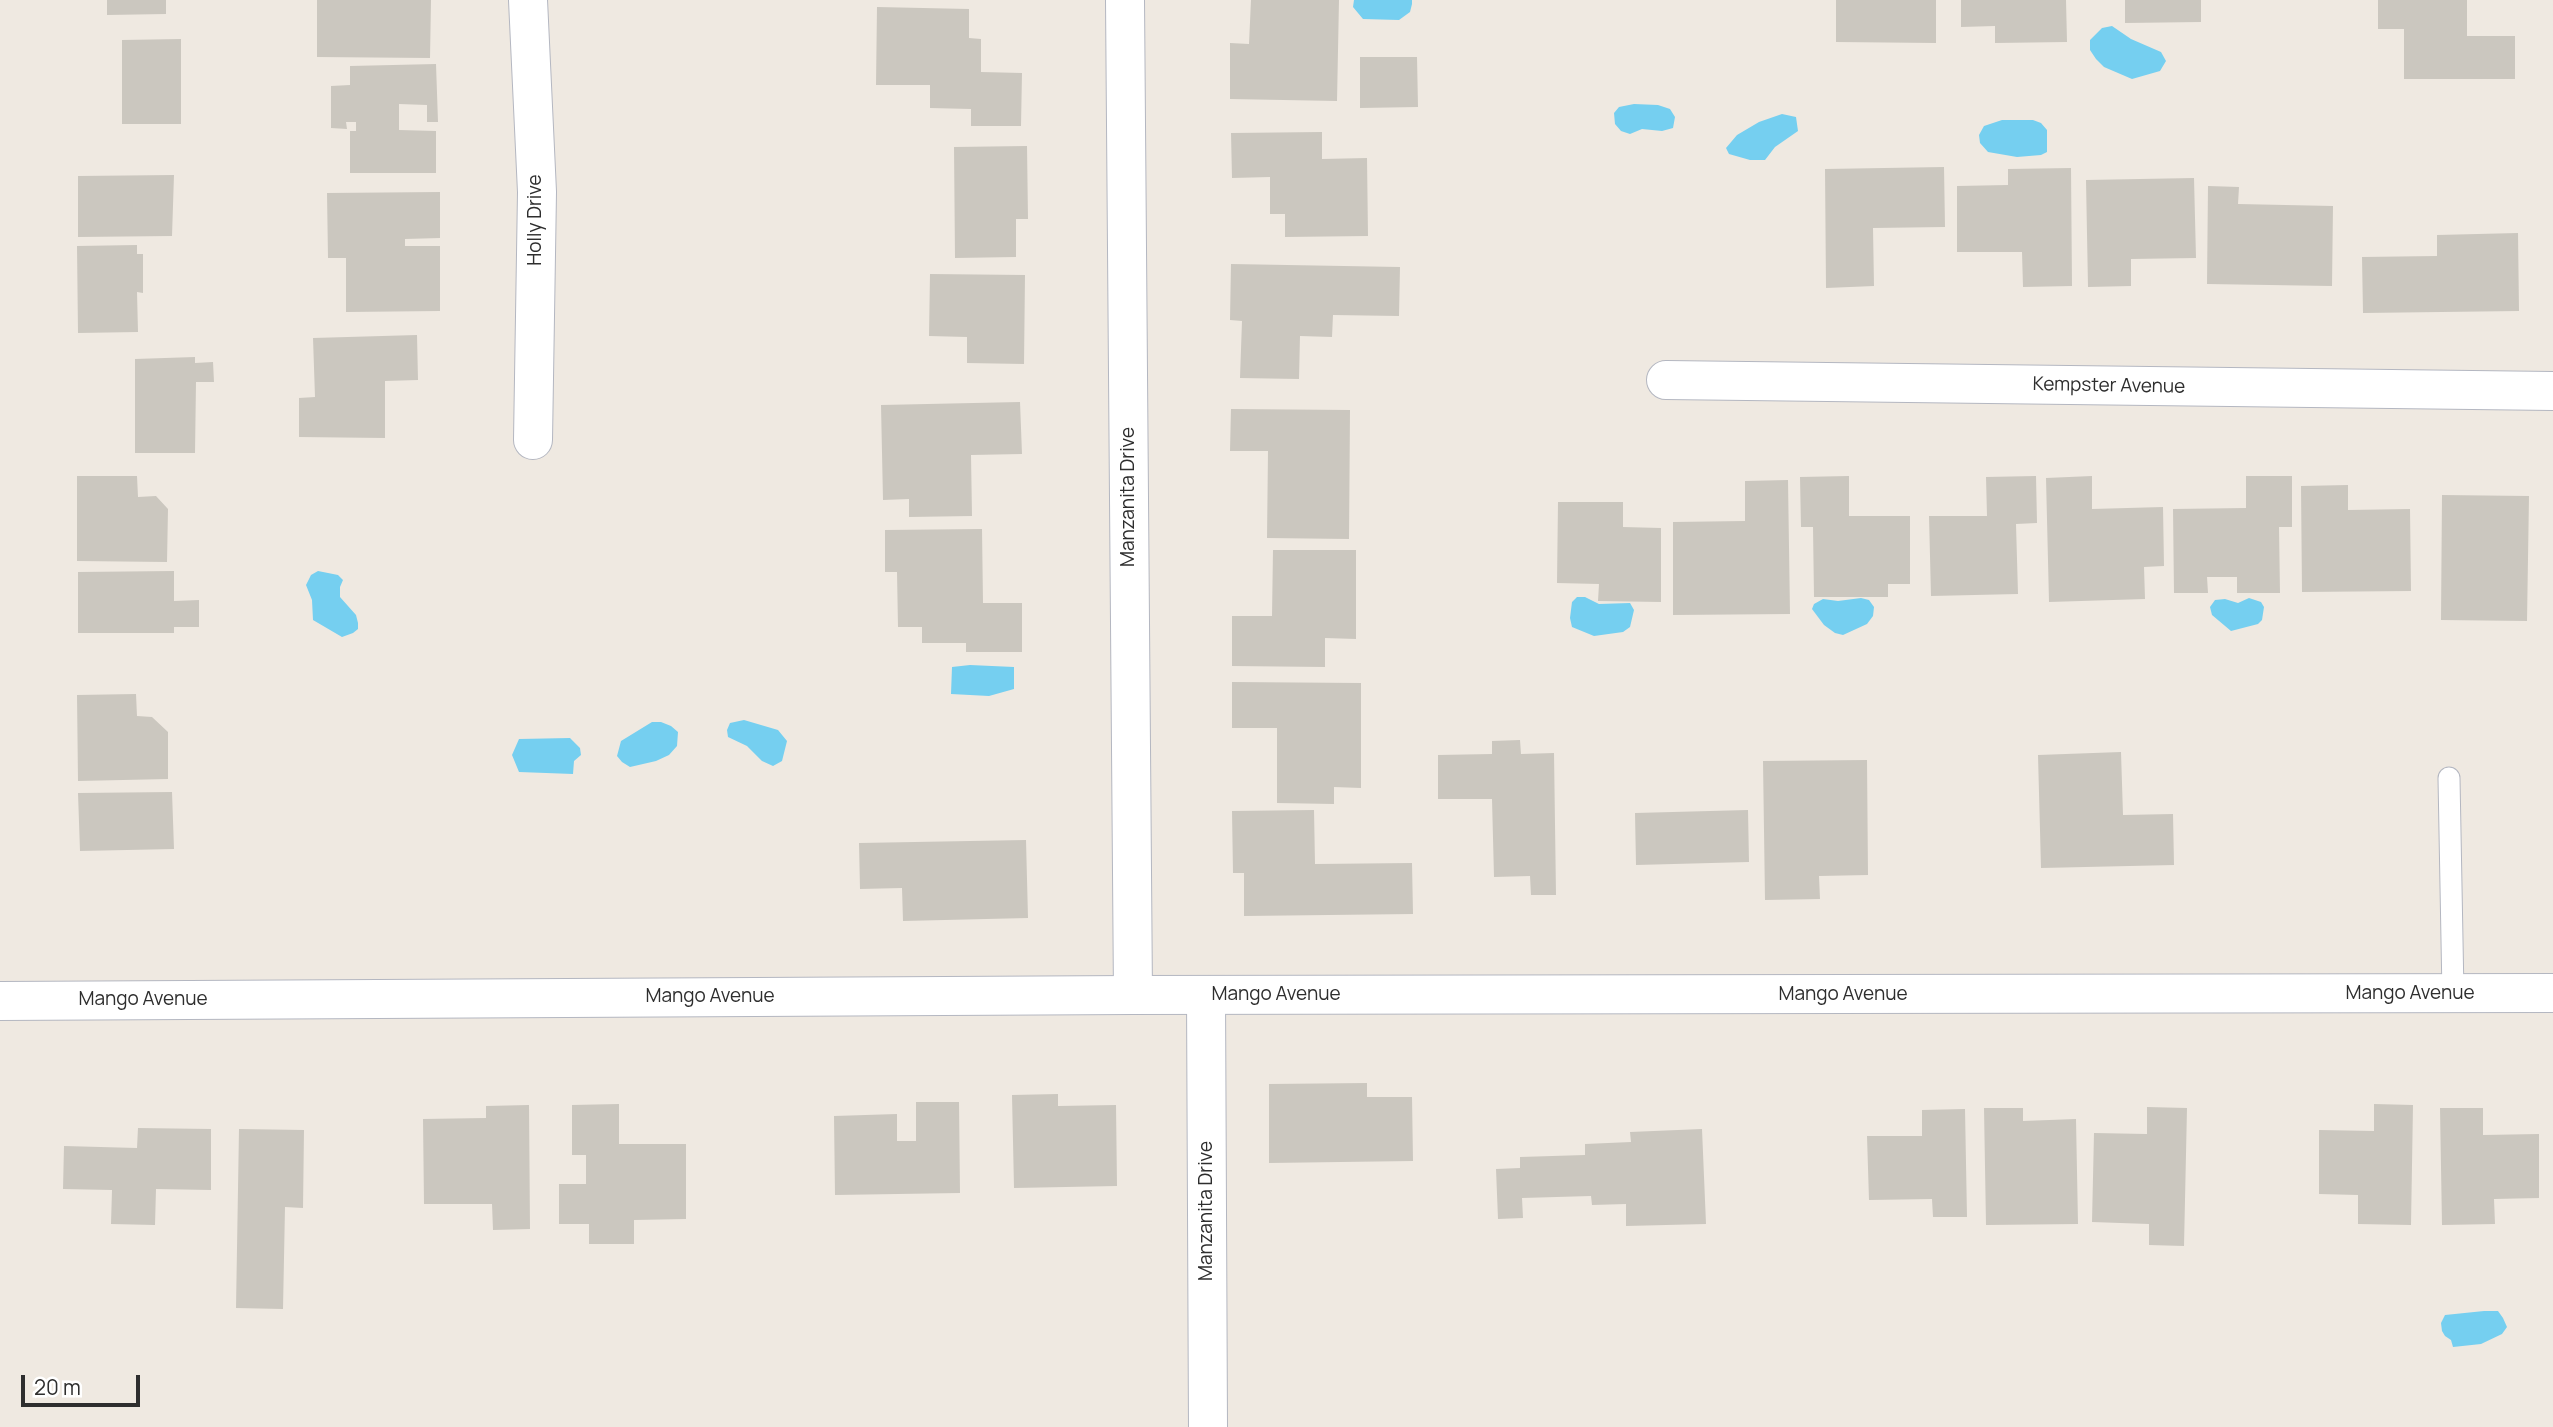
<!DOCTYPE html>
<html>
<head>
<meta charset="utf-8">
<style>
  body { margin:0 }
  #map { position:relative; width:2553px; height:1427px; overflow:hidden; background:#efe9e1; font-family:Manrope,sans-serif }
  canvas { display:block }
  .scale { position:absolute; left:21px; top:1375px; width:119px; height:32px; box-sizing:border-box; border:4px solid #2e2e2e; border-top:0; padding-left:9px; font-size:21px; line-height:24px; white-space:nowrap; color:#2e2e2e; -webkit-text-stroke:5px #fff; paint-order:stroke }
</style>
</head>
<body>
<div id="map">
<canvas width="2553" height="1427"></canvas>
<div class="scale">20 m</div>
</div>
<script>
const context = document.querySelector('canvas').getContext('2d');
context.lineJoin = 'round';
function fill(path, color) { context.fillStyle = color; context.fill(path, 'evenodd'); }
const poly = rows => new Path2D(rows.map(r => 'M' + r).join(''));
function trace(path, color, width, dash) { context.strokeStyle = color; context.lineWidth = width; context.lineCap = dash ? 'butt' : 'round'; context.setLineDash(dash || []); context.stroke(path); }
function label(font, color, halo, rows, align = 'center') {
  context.font = font + ' Manrope,sans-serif'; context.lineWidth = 6; context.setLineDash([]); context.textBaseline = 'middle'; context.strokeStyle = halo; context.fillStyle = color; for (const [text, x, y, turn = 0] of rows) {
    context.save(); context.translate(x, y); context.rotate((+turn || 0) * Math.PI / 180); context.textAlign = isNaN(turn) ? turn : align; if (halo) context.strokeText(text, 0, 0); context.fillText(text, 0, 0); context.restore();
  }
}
const water = poly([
  [1354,0,1412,0,1412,4,1410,12,1399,20,1363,19,1353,7],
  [2112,26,2131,39,2161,52,2166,61,2160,71,2132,79,2104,67,2096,59,2090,50,2090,40,2102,28],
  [1634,104,1658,105,1670,109,1675,117,1673,128,1662,131,1642,129,1630,134,1621,131,1615,124,1614,113,1619,107],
  [1782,114,1796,117,1798,131,1775,147,1765,160,1750,160,1729,154,1726,148,1737,135,1759,122],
  [2002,120,2033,120,2041,123,2047,130,2047,152,2041,155,2017,157,1988,152,1980,143,1979,135,1984,126],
  [318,571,338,575,343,580,340,587,340,597,356,615,358,623,358,629,353,633,342,637,313,620,312,600,306,585,311,575],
  [1577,597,1585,597,1599,604,1630,603,1634,610,1630,627,1623,632,1594,636,1572,627,1570,618,1572,602],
  [1861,598,1869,600,1874,607,1873,616,1867,624,1843,635,1835,633,1824,625,1812,609,1814,604,1823,599,1838,601],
  [2249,598,2261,602,2264,607,2262,620,2258,624,2231,631,2212,615,2210,607,2215,600,2225,599,2238,603],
  [970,665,1014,667,1014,689,989,696,951,694,952,667],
  [744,720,778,730,787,741,782,761,773,766,762,761,747,746,728,737,727,730,730,723],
  [652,722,661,722,671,726,678,732,677,746,669,755,656,761,630,767,622,762,617,756,621,741],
  [570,738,580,748,581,755,574,761,573,774,519,772,512,755,519,739],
  [2484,1311,2498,1311,2503,1318,2507,1327,2502,1334,2481,1344,2453,1347,2451,1340,2445,1336,2442,1331,2441,1323,2445,1315]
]);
const building = poly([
  [107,0,166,0,166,14,107,15],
  [317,0,431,0,430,58,317,57],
  [1251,0,1339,0,1337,101,1230,99,1230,43,1249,44],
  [1836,0,1936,0,1936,43,1836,42],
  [1961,0,2066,0,2067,42,1995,43,1995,26,1961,27],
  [2125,0,2201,0,2201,22,2125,23],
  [2378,0,2467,0,2467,36,2515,36,2515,79,2404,79,2404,29,2378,29],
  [877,7,969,9,969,38,981,39,981,72,1022,73,1021,126,971,126,971,109,930,108,930,85,876,85],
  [181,39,181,124,122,124,122,40],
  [1360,57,1417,57,1418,107,1360,108],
  [436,64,438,122,427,122,427,105,399,104,399,130,436,131,436,173,350,173,350,131,356,131,356,122,346,122,347,129,331,128,331,86,350,85,350,66],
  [1322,132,1322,159,1367,158,1368,236,1285,237,1285,214,1270,214,1270,177,1232,178,1231,133],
  [1027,146,1028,219,1016,219,1016,257,955,258,954,147],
  [1944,167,1945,227,1873,228,1874,286,1826,288,1825,169],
  [2071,168,2072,286,2023,287,2022,252,1957,252,1957,186,2008,185,2008,169],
  [174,175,172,236,78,237,78,176],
  [2194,178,2196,258,2131,259,2131,286,2088,287,2086,180],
  [2208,186,2239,187,2238,204,2333,206,2332,286,2207,284],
  [440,192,440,238,405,239,405,246,440,246,440,311,346,312,346,258,328,258,327,193],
  [2518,233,2519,311,2363,313,2362,257,2437,256,2437,235],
  [137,245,137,254,143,254,143,293,137,292,138,332,78,333,77,246],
  [1231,264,1400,267,1399,316,1333,315,1332,337,1300,336,1299,379,1240,378,1242,321,1230,320],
  [930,274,1025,275,1024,364,967,363,967,337,929,336],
  [417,335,418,380,385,381,385,438,299,437,299,398,315,397,313,338],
  [195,357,195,363,213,362,214,382,196,382,195,453,135,453,135,359],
  [1020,402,1022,454,971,455,972,516,909,517,909,499,883,500,881,405],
  [1231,409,1350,410,1349,539,1267,538,1268,451,1230,451],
  [77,476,137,476,138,497,156,496,168,509,167,562,77,561],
  [1849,476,1849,516,1910,516,1910,584,1888,584,1888,597,1814,597,1813,527,1801,527,1800,477],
  [2036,476,2037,523,2016,524,2018,594,1931,596,1929,516,1987,516,1986,477],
  [2092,476,2092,509,2163,507,2164,566,2144,567,2145,599,2049,602,2046,478],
  [2246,476,2292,476,2292,527,2279,527,2280,593,2237,593,2237,577,2207,577,2208,593,2174,593,2173,509,2246,508],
  [1788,480,1790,614,1673,615,1673,522,1745,521,1745,481],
  [2348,485,2348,510,2410,509,2411,591,2302,592,2301,486],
  [2442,495,2529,496,2527,621,2441,620],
  [1558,502,1623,502,1623,527,1661,528,1661,602,1598,601,1599,584,1557,583],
  [982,529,983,603,1022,603,1022,652,966,652,966,643,922,643,922,627,898,627,897,572,885,572,885,530],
  [1273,550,1356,550,1356,639,1325,638,1325,667,1232,666,1232,616,1272,616],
  [174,571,174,601,199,600,199,627,174,627,174,633,78,633,78,572],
  [1232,682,1361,683,1361,788,1334,787,1334,804,1277,803,1277,728,1232,728],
  [136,694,137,716,152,717,168,732,168,779,78,781,77,695],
  [1520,740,1521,754,1554,753,1556,895,1531,895,1530,876,1494,877,1492,799,1438,799,1438,755,1492,754,1492,741],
  [2121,752,2123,815,2173,814,2174,865,2041,868,2038,755],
  [1867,760,1868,875,1819,876,1820,899,1765,900,1763,761],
  [172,792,174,849,80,851,78,793],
  [1314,810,1315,864,1412,863,1413,914,1244,916,1244,873,1233,873,1232,811],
  [1748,810,1749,862,1636,865,1635,813],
  [1026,840,1028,918,903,921,902,888,860,889,859,843],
  [1367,1083,1367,1097,1412,1097,1413,1161,1269,1163,1269,1084],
  [1058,1094,1058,1106,1116,1105,1117,1186,1014,1188,1012,1095],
  [916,1102,959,1102,960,1193,835,1195,834,1116,897,1114,897,1141,916,1141],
  [619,1104,619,1144,686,1144,686,1219,634,1220,634,1244,589,1244,589,1224,559,1224,559,1184,586,1184,586,1155,572,1155,572,1105],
  [2374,1104,2413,1105,2411,1225,2358,1224,2358,1195,2319,1194,2319,1130,2374,1131],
  [529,1105,530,1229,493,1230,492,1204,424,1204,423,1119,486,1118,486,1106],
  [2147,1107,2187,1108,2184,1246,2149,1245,2149,1224,2092,1222,2094,1133,2147,1134],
  [1984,1108,2023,1108,2023,1121,2076,1119,2078,1224,1986,1225],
  [2440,1108,2483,1108,2483,1135,2539,1134,2539,1198,2494,1199,2495,1224,2442,1225],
  [1965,1109,1967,1217,1933,1217,1932,1199,1869,1200,1867,1136,1922,1136,1922,1110],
  [138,1128,211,1129,211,1190,156,1189,155,1225,111,1224,112,1190,63,1189,64,1146,137,1148],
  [239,1129,304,1130,303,1208,285,1207,283,1309,236,1308],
  [1702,1129,1706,1224,1626,1226,1626,1204,1592,1205,1591,1196,1522,1198,1523,1218,1498,1219,1496,1169,1520,1168,1520,1157,1585,1155,1585,1144,1631,1142,1630,1132]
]);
const lane = poly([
  [2449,778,2453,994]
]);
const street = poly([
  [528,0,537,192,533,440],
  [1125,0,1133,995],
  [1666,380,2553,391],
  [1206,995,1208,1427]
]);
const secondary = poly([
  [0,1001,1133,995,2553,993]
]);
const streetNames = [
  ["Holly Drive",536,220,-90],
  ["Kempster Avenue",2109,386,1],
  ["Manzanita Drive",1129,497,-90],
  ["Mango Avenue",2410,994],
  ["Mango Avenue",1276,995],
  ["Mango Avenue",1843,995],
  ["Mango Avenue",710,997],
  ["Mango Avenue",143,1000],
  ["Manzanita Drive",1207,1211,-90]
];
fill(water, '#75cff0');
fill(building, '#cbc7bf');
trace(lane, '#b4b7c1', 23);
trace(street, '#b4b7c1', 40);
trace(secondary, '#b4b7c1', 40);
trace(lane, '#fff', 21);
trace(street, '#fff', 38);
trace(secondary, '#fff', 38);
label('19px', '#2e2e2e', '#fff', streetNames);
</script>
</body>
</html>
